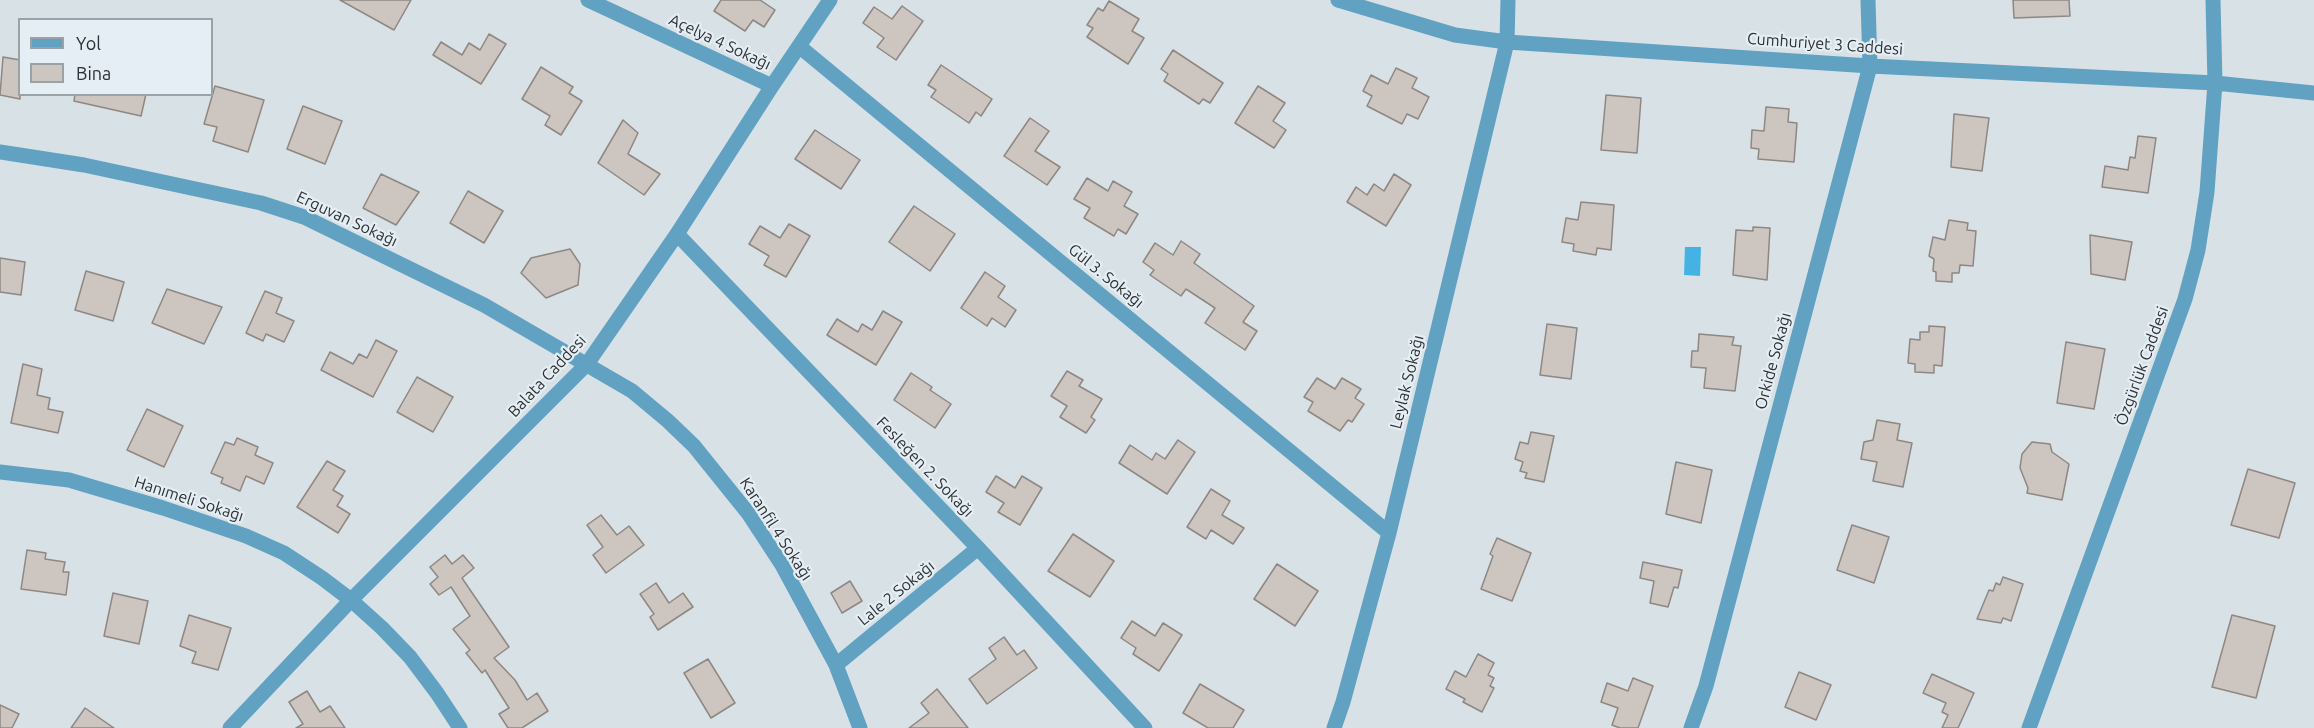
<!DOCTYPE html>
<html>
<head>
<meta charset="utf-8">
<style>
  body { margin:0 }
  #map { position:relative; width:2314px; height:728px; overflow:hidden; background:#d7e1e6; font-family:Ubuntu,sans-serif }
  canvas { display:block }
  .legend { position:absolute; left:18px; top:18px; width:195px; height:78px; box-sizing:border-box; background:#e4eef4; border:2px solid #9ba2a6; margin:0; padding:8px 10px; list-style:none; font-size:18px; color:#2d3032 }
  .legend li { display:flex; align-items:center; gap:12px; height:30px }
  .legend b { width:30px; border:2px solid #9ba2a6 }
</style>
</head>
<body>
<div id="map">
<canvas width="2314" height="728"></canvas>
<ul class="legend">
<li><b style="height:8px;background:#61a1c2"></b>Yol</li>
<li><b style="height:16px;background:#cdc5bf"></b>Bina</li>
</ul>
</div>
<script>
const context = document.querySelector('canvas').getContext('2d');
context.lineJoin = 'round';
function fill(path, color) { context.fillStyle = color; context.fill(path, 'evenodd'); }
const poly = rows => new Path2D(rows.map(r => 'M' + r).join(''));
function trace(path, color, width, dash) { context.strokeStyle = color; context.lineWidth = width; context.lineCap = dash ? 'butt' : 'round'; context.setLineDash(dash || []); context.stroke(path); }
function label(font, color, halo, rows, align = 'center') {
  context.font = font + ' Ubuntu,sans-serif'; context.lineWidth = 4.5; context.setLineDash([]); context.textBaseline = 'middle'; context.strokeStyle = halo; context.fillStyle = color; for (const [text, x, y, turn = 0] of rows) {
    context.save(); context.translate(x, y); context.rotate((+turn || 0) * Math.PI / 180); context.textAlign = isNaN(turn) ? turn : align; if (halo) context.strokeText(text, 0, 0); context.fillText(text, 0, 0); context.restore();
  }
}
const water = poly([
  [1685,247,1701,247,1700,276,1684,275]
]);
const building = poly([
  [340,0,411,0,394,30,340,0],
  [721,0,760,0,775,10,764,27,753,20,745,31,714,11,721,0],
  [2013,0,2069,0,2070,16,2014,18,2013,0],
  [1109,1,1139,19,1132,31,1144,38,1128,64,1087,37,1093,28,1087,25,1098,8,1103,11,1109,1],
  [902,6,923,21,896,60,877,47,884,38,863,23,874,7,892,19,902,6],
  [489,34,506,44,481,84,433,55,441,42,462,55,469,43,480,50,489,34],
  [1173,50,1223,83,1210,103,1203,99,1199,104,1164,81,1168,74,1161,69,1173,50],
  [3,57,20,60,20,99,0,95,3,57],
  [941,65,992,99,981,116,976,112,969,123,931,97,936,90,928,85,941,65],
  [541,67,573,87,569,93,582,101,561,135,545,125,550,116,522,99,541,67],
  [1396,68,1417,78,1412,88,1429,97,1418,119,1407,114,1402,124,1367,106,1372,96,1363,91,1371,75,1388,84,1396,68],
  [215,86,264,100,248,152,213,141,217,127,204,124,215,86],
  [1258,86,1285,103,1273,121,1286,130,1274,148,1235,123,1258,86],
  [75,94,146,94,141,116,74,101,75,94],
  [1606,95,1641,98,1637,153,1601,150,1606,95],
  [303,106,342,121,325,164,287,149,303,106],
  [1766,107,1789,109,1788,122,1797,123,1794,162,1758,159,1759,149,1751,148,1752,130,1764,131,1766,107],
  [1954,114,1989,118,1982,171,1951,167,1954,114],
  [1030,118,1049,131,1035,151,1060,167,1047,185,1004,156,1030,118],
  [623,120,638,133,628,154,660,174,644,195,598,163,623,120],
  [815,130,860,160,841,189,795,159,815,130],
  [2138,136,2156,138,2148,193,2102,187,2105,166,2128,170,2130,157,2135,158,2138,136],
  [381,174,419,192,396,225,363,208,381,174],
  [1394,174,1411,185,1386,226,1347,202,1356,187,1367,195,1374,184,1384,191,1394,174],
  [1087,178,1108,191,1113,181,1132,192,1124,206,1138,214,1126,234,1118,229,1114,236,1084,218,1090,208,1074,199,1087,178],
  [468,191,503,211,484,243,450,223,468,191],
  [1581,202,1614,205,1611,250,1597,248,1596,255,1573,251,1574,244,1562,242,1566,218,1578,220,1581,202],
  [914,206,955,234,930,271,889,242,914,206],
  [1949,220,1968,223,1967,230,1976,231,1973,266,1960,265,1959,273,1952,273,1952,282,1936,281,1936,272,1933,271,1934,259,1929,256,1933,237,1945,240,1949,220],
  [789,224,810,236,786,277,764,265,769,256,749,244,760,226,780,238,789,224],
  [1753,227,1770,228,1767,280,1733,275,1736,230,1753,231,1753,227],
  [2090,235,2132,242,2125,280,2091,274,2090,235],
  [1181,241,1200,254,1194,263,1254,306,1243,322,1257,331,1245,350,1205,323,1215,308,1186,289,1181,296,1150,275,1154,270,1143,262,1155,243,1173,255,1181,241],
  [570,249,580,264,578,285,546,298,521,273,531,258,570,249],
  [0,258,25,262,21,295,0,292,0,258],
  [86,271,124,282,113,321,75,310,86,271],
  [985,272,1005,286,998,297,1016,310,1005,327,992,318,987,326,961,308,985,272],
  [167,289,222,307,204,344,152,323,167,289],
  [265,291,282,298,276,313,294,321,284,342,266,334,263,341,246,333,265,291],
  [883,311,902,322,876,365,827,335,837,319,858,332,862,324,872,330,883,311],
  [1547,324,1577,328,1571,379,1540,375,1547,324],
  [1929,326,1945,327,1942,366,1934,365,1934,373,1915,372,1915,364,1908,363,1910,339,1920,340,1920,332,1929,332,1929,326],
  [1699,334,1734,337,1732,345,1741,346,1735,391,1704,388,1706,368,1691,367,1692,351,1698,351,1699,334],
  [376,340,397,351,373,397,321,370,330,352,353,364,359,354,367,358,376,340],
  [2066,342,2105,349,2094,409,2057,403,2066,342],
  [23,364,42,369,37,395,50,398,48,409,63,412,58,433,11,423,23,364],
  [1067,371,1083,380,1079,386,1102,399,1091,417,1095,420,1086,433,1060,417,1067,406,1051,396,1067,371],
  [911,373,932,387,930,390,951,404,935,428,894,400,911,373],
  [417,377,453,397,433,432,397,412,417,377],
  [1317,378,1335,389,1342,378,1361,389,1355,398,1364,404,1352,422,1348,420,1340,431,1308,411,1313,402,1304,397,1317,378],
  [147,409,183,426,164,467,127,450,147,409],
  [1877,420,1900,424,1897,440,1912,443,1903,487,1873,481,1877,462,1861,459,1864,442,1873,440,1877,420],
  [1531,432,1554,436,1544,482,1525,478,1527,473,1520,471,1523,462,1515,459,1520,442,1528,444,1531,432],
  [237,438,258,447,255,455,273,463,264,484,246,476,240,491,221,483,223,478,211,473,225,442,234,445,237,438],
  [1178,440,1195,452,1167,494,1119,463,1130,445,1152,460,1156,453,1165,459,1178,440],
  [2032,442,2050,444,2052,452,2069,464,2062,500,2027,493,2028,488,2020,468,2022,454,2032,442],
  [327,461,345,471,333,490,343,496,337,506,350,514,338,533,297,507,327,461],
  [1676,462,1712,470,1701,523,1666,514,1676,462],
  [2248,469,2295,483,2279,538,2231,525,2248,469],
  [996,476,1015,488,1022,476,1042,488,1020,525,998,512,1004,503,986,492,996,476],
  [1211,489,1230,501,1222,515,1244,528,1233,544,1211,530,1206,539,1187,527,1211,489],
  [601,515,617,535,629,526,644,545,606,573,593,555,603,547,587,525,601,515],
  [1852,525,1889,537,1874,583,1837,570,1852,525],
  [1073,534,1114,561,1090,597,1048,571,1073,534],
  [1497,538,1531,553,1512,601,1481,589,1493,556,1490,554,1497,538],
  [27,550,46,553,45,559,65,562,63,572,69,572,66,595,21,589,27,550],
  [445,555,452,564,463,555,474,568,462,578,509,647,494,658,515,680,527,700,537,693,548,711,522,728,508,728,499,714,509,708,485,670,482,673,466,653,470,650,453,629,470,616,451,587,439,595,430,584,438,577,430,567,445,555],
  [1643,562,1682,570,1678,588,1674,587,1668,607,1650,603,1654,581,1640,578,1643,562],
  [1277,564,1318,591,1295,626,1254,599,1277,564],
  [2003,577,2023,584,2011,621,2003,618,2001,623,1977,619,1989,590,1993,591,1996,583,2000,585,2003,577],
  [850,581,862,601,842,613,831,593,850,581],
  [656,583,669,603,683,593,693,607,658,630,650,617,654,614,640,594,656,583],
  [113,593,148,601,139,644,104,636,113,593],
  [189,615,231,628,218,670,192,663,196,652,180,646,189,615],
  [2232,615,2275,626,2256,698,2212,687,2232,615],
  [1132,621,1155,636,1163,623,1182,635,1159,671,1133,654,1136,648,1121,638,1132,621],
  [1004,637,1017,655,1024,650,1037,668,987,704,969,679,996,659,989,648,1004,637],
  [1478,654,1494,663,1488,675,1494,678,1490,686,1494,688,1482,712,1463,702,1465,699,1446,689,1455,671,1466,677,1478,654],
  [708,659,735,703,711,718,684,673,708,659],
  [1799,672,1831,685,1816,720,1785,707,1799,672],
  [1932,674,1974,693,1958,728,1942,728,1948,715,1942,712,1946,703,1923,693,1932,674],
  [1633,678,1653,686,1638,728,1620,728,1612,725,1618,708,1601,702,1607,683,1628,691,1633,678],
  [1200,684,1244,710,1233,728,1208,728,1183,713,1200,684],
  [937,689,968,728,909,728,929,713,921,703,937,689],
  [307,691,320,712,330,706,345,728,296,728,303,724,289,702,307,691],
  [0,705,19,714,12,728,0,728,0,705],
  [85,708,114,728,71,728,85,708]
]);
const street = poly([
  [588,0,772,86],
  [1338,0,1455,35,1507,42,1870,66,2215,83,2314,93],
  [800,47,1389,533],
  [0,152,84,165,261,203,304,217,484,305,632,391,668,421,694,446,748,513,782,565,836,665,860,728],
  [677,234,978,548,1145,728],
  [0,472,69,480,163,508,246,536,284,553,322,578,351,600,382,628,410,657,437,693,460,728],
  [836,665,978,548],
  [230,728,351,600,587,364,677,234,772,86,830,0],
  [1334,728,1343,702,1389,533,1507,42,1508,0],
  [1691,728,1706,686,1870,66,1868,0],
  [2029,728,2185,299,2198,250,2207,192,2215,83,2213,0]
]);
const streetNames = [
  ["Açelya 4 Sokağı",720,42,25],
  ["Cumhuriyet 3 Caddesi",1825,44,4],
  ["Erguvan Sokağı",347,219,25],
  ["Gül 3. Sokağı",1106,276,39],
  ["Orkide Sokağı",1773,361,-75],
  ["Özgürlük Caddesi",2142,366,-70],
  ["Balata Caddesi",547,376,-47],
  ["Leylak Sokağı",1407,382,-76],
  ["Fesleğen 2. Sokağı",925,467,46],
  ["Hanımeli Sokağı",189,499,18],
  ["Karanfil 4 Sokağı",776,529,57],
  ["Lale 2 Sokağı",896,593,-39]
];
fill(water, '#45b2e4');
fill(building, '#cdc5bf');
trace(building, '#8f8781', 1.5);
trace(street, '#61a1c2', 15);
label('16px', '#2d3032', '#e4eef4', streetNames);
</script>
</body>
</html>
